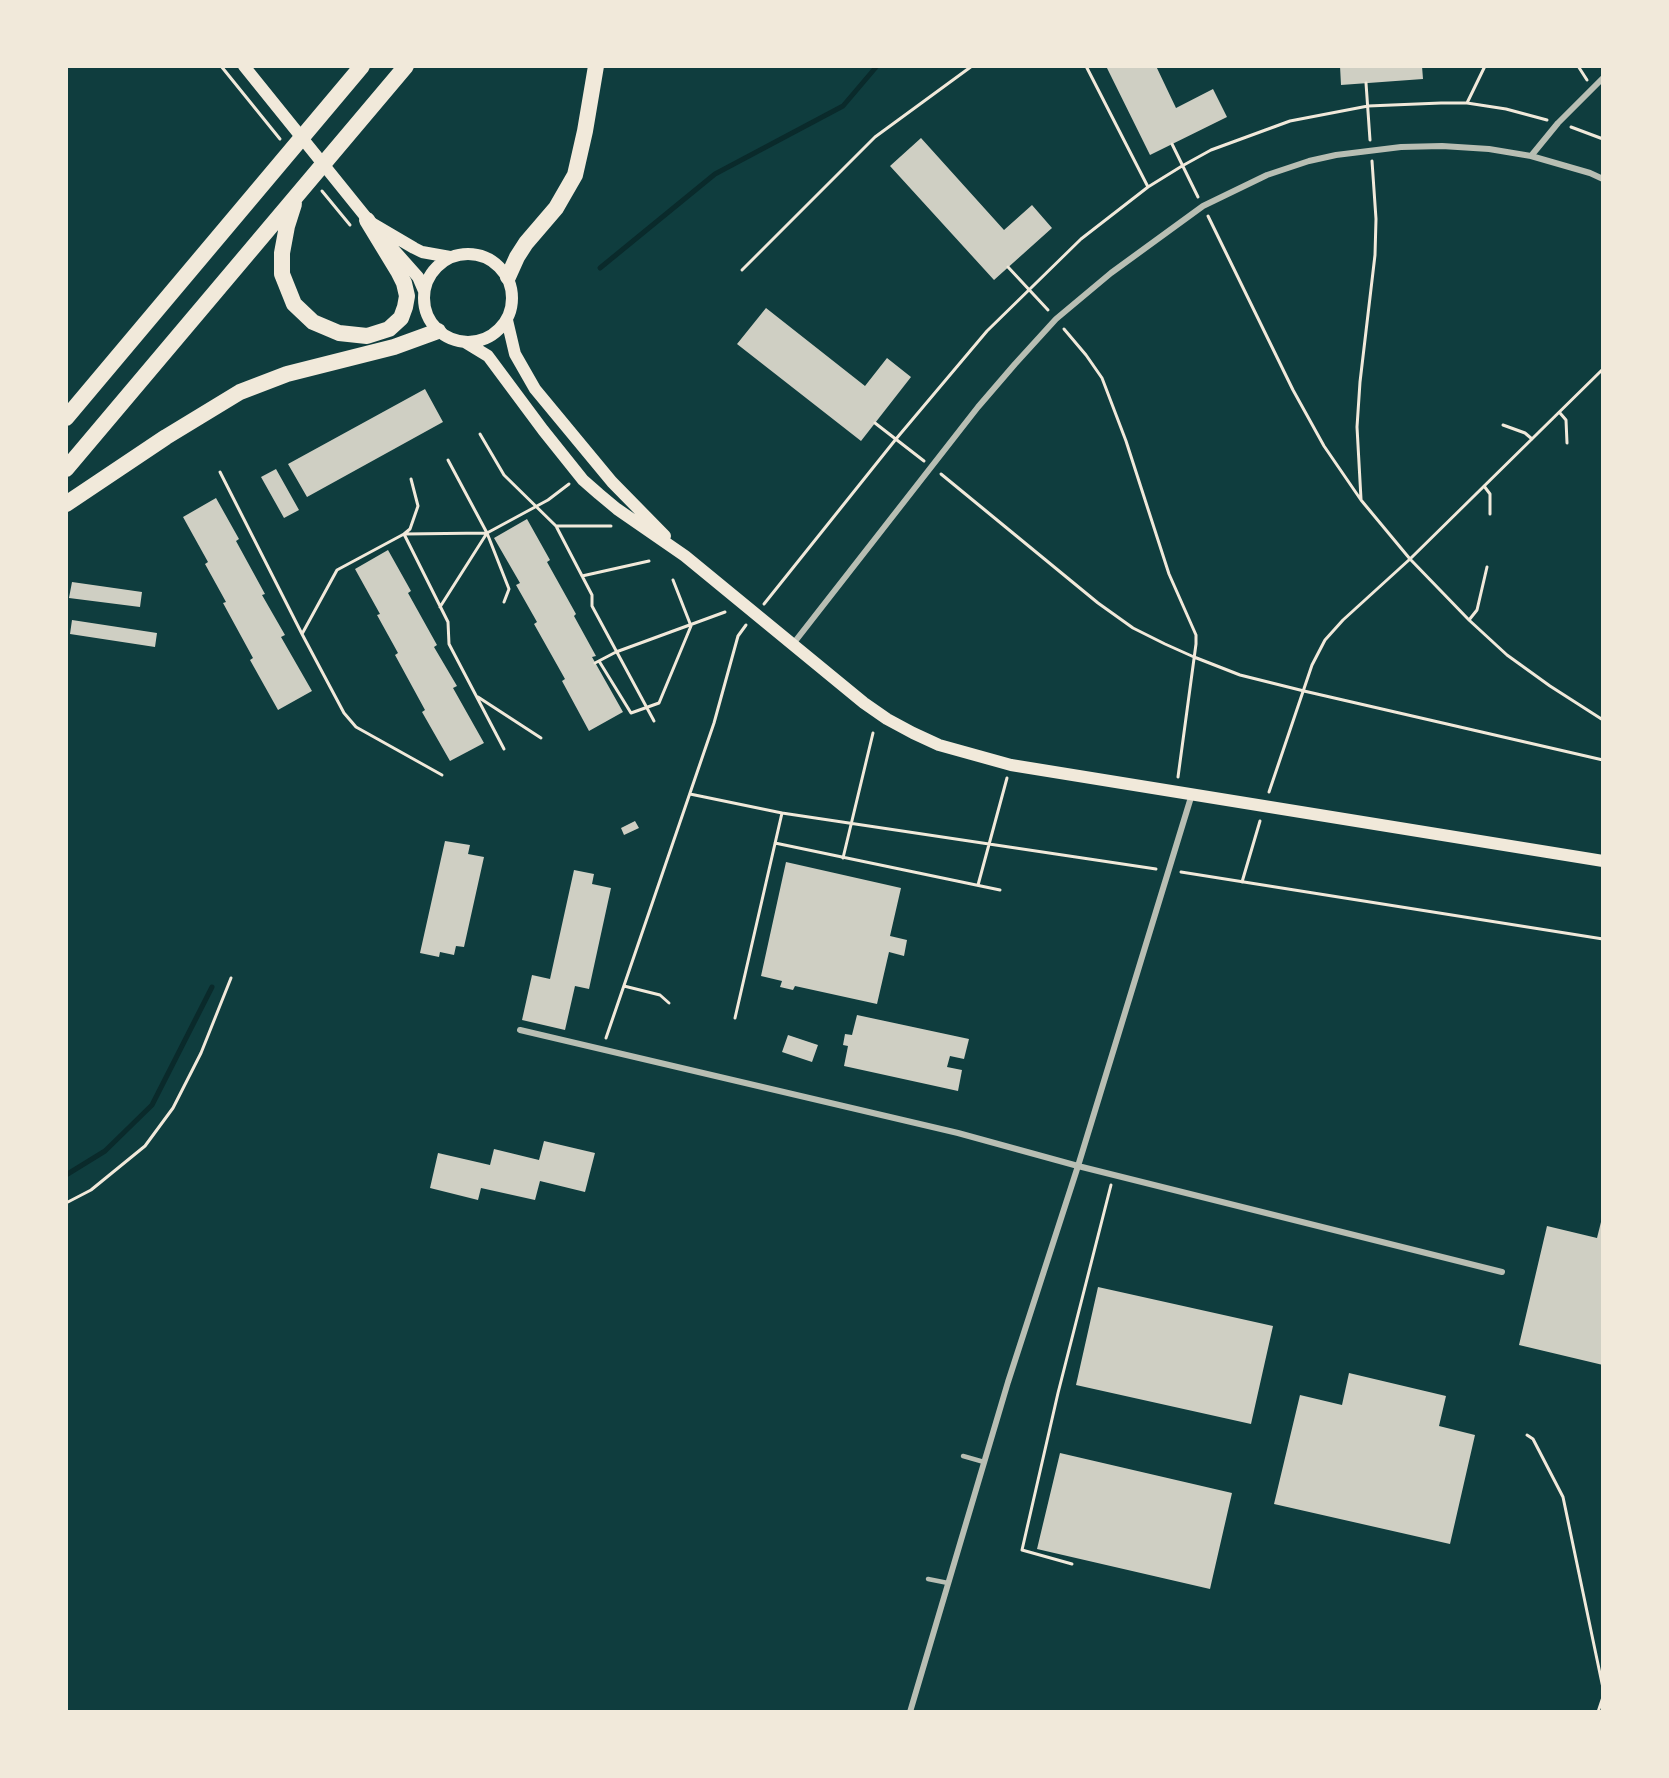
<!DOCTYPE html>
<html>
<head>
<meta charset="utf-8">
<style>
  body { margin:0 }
  #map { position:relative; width:1669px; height:1778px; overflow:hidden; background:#0f3d3e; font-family:"Titillium Web",sans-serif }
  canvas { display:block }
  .frame { position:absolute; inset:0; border:68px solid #f1e9da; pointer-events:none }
</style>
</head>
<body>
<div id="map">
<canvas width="1669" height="1778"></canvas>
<div class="frame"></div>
</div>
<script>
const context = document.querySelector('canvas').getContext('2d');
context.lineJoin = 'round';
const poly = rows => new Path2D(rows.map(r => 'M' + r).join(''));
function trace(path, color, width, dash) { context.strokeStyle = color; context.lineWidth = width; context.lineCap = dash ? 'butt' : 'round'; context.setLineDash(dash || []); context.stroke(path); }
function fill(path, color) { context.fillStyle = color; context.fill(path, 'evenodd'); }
const stream = poly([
  [600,268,715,174,843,106,877,66],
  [66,1175,105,1151,152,1105,212,987]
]);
const building = poly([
  [1106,66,1156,66,1176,108,1213,89,1227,117,1150,155],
  [1340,66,1422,66,1423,79,1341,85],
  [921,138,1004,230,1032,205,1052,228,994,280,890,166],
  [766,308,865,386,887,358,911,377,861,441,737,344],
  [425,389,443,422,307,497,288,464],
  [276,469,299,510,284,518,261,477],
  [216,498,239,539,236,541,265,594,262,595,285,635,281,637,312,691,278,710,250,660,253,658,223,603,226,602,205,564,208,562,183,517],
  [527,519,550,560,547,562,576,614,574,616,596,656,592,657,623,712,589,731,562,681,565,679,534,624,537,622,516,585,520,583,494,538],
  [388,550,411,591,408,593,437,645,434,647,457,686,453,688,484,743,450,761,422,712,425,710,395,655,398,653,377,615,380,614,355,569],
  [72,582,142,592,140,607,69,598],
  [72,620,157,633,155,647,70,634],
  [635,821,639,828,624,835,621,828],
  [445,841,470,845,468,854,484,857,464,947,456,946,454,955,440,952,439,957,420,953],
  [786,862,901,888,890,936,907,940,904,956,889,952,877,1004,795,986,793,990,780,987,782,981,761,976],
  [574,870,594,874,592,884,611,888,589,989,575,986,565,1030,522,1020,532,975,550,979],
  [857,1015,969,1039,964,1059,950,1056,947,1067,962,1070,958,1091,844,1066,848,1046,843,1045,845,1034,852,1035],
  [788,1035,818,1045,812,1062,782,1052],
  [544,1141,595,1153,585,1192,540,1181,535,1200,481,1188,478,1200,430,1188,438,1153,490,1165,494,1149,539,1160],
  [1602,1218,1603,1365,1519,1345,1547,1226,1597,1238],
  [1098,1287,1273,1326,1251,1424,1076,1385],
  [1349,1373,1446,1396,1439,1426,1475,1435,1450,1544,1274,1504,1300,1395,1342,1405],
  [1060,1453,1232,1493,1210,1589,1037,1549]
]);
const path = poly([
  [221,66,280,139],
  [1086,66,1148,187],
  [1578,66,1587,80],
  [1366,83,1370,140],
  [1467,103,1485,66],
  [1571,127,1603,139],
  [1172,144,1198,197],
  [322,191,350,225],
  [1208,216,1293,390,1324,446,1361,500,1410,559,1469,620,1507,655,1550,686,1603,720],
  [1008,267,1048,310],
  [742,270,875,137,972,66],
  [1064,329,1086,355,1102,378,1126,441,1169,574,1196,635,1196,644,1178,777],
  [1560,413,1566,420,1567,443],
  [875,423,924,461],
  [1503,425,1525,433,1532,439],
  [480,434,504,475,556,526,592,595,592,606,654,721],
  [448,460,487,533,509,589,504,602],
  [220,472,302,634,344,713,356,727,442,775],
  [941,474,1098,603,1133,628,1165,644,1194,657,1240,675,1304,691,1603,760],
  [411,479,418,506,410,529,404,534,448,622,449,644,504,749],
  [1484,486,1490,494,1490,514],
  [1361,499,1357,427,1360,382,1375,255,1376,219,1372,161],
  [556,526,611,526],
  [582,576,649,561],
  [764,604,896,439,987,331,1081,239,1148,187,1182,166,1211,150,1290,121,1368,106,1441,103,1467,103,1506,109,1547,120],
  [440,607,487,533],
  [1469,620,1477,610,1487,567],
  [302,634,337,570,404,534,487,533,548,500,569,484],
  [599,661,631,713,659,703,691,626,673,580],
  [595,663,616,652,725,612],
  [478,697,541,738],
  [1269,792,1312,665,1325,640,1343,620,1410,559,1603,369],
  [690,794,782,813,1156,869],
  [775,843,1000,890],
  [843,858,873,733],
  [1181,872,1603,939],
  [1242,882,1260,821],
  [978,885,1007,778],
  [624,986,660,995,669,1003],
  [735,1018,782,813],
  [606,1038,714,723,738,636,746,625],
  [66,1203,91,1190,145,1146,173,1108,201,1053,231,978],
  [1527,1435,1533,1439,1563,1497,1603,1688],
  [1072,1564,1022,1550,1058,1393,1111,1185],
  [1598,1712,1603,1697]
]);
const service = poly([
  [963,1456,984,1462],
  [928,1579,948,1583]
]);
const minor = poly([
  [1531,156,1558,123,1603,78],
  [793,644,978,407,1015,364,1056,319,1111,273,1203,206,1267,175,1309,161,1336,155,1401,147,1442,146,1489,149,1531,156,1590,173,1603,179],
  [520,1030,958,1133,1078,1166,1502,1272],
  [910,1712,1008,1382,1078,1166,1192,794]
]);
const secondary = poly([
  [244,66,373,226],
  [368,221,414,248,422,252,450,257],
  [386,241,418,277,424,291],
  '424 298a44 44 0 1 1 88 0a44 44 0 1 1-88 0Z',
  [507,320,515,354,535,389,612,482,665,536],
  [465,342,488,356,543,430,583,480,599,494,617,509,685,556,864,703,887,719,913,733,939,745,1011,765,1603,861]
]);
const trunk = poly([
  [294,204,287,226,282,253,282,274,294,304,313,322,339,333,367,336,389,329,401,318,405,307,407,296,404,283,398,271,367,220],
  [508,277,517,257,526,243,556,208,575,175,585,131,596,66],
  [66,418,362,66],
  [66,469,406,66],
  [66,504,166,437,240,392,287,374,394,347,438,331]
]);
trace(stream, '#0a2a2b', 5);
fill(building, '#cfcfc3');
trace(path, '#f1e9da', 3);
trace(service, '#b8beb3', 4.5);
trace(minor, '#b8beb3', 6);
trace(secondary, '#f1e9da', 12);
trace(trunk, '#f1e9da', 16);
</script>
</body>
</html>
